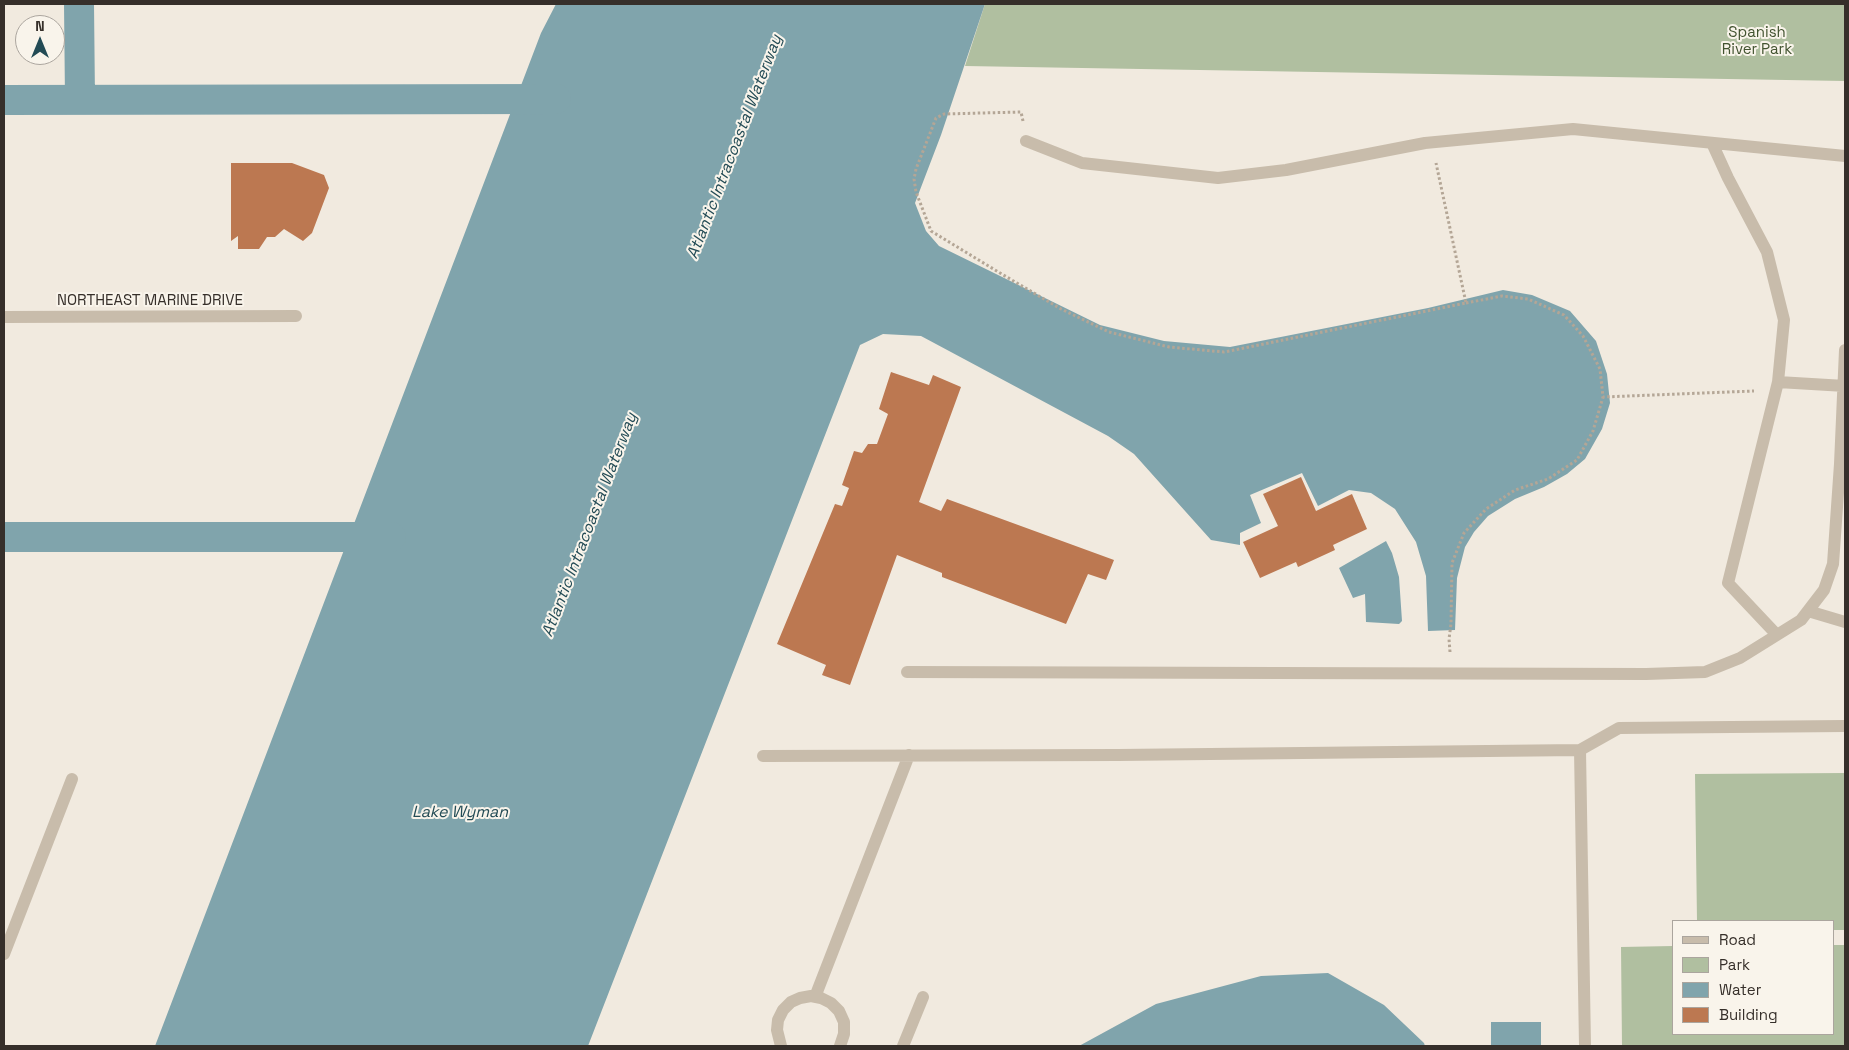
<!DOCTYPE html>
<html>
<head>
<meta charset="utf-8">
<style>
  body { margin:0 }
  #map { position:relative; width:1849px; height:1050px; overflow:hidden; background:#f1eadf; font-family:"Space Grotesk",sans-serif }
  canvas { display:block }
  .frame { position:absolute; inset:0; border:5px solid #362f2a; pointer-events:none }
  .legend { position:absolute; left:1672px; top:920px; width:162px; height:115px; box-sizing:border-box; background:#f9f4eb; border:1px solid #aba59e; margin:0; padding:6px 9px; list-style:none; font-size:15px; color:#362f2a }
  .legend li { display:flex; align-items:center; gap:10px; height:25px }
  .legend b { width:25px; border:1px solid #aba59e }
  .north { position:absolute; left:15px; top:15px; width:50px; height:50px; box-sizing:border-box; background:#f9f4eb; border:1px solid #aba59e; border-radius:50%; rotate:0deg; font-size:14px; font-weight:700; line-height:20px; text-align:center; color:#362f2a }
  .north::after { content:''; display:block; margin:auto; width:18px; height:22px; background:#234b55; clip-path:polygon(50% 0,100% 100%,50% 72%,0 100%) }
</style>
</head>
<body>
<div id="map">
<canvas width="1849" height="1050"></canvas>
<div class="frame"></div>
<ul class="legend">
<li><b style="height:6px;background:#c8bcab"></b>Road</li>
<li><b style="height:14px;background:#b0bfa0"></b>Park</li>
<li><b style="height:14px;background:#80a4ac"></b>Water</li>
<li><b style="height:14px;background:#bc7851"></b>Building</li>
</ul>
<div class="north">N</div>
</div>
<script>
const context = document.querySelector('canvas').getContext('2d');
context.lineJoin = 'round';
function fill(path, color) { context.fillStyle = color; context.fill(path, 'evenodd'); }
const poly = rows => new Path2D(rows.map(r => 'M' + r).join(''));
function trace(path, color, width, dash) { context.strokeStyle = color; context.lineWidth = width; context.lineCap = dash ? 'butt' : 'round'; context.setLineDash(dash || []); context.stroke(path); }
function label(font, color, halo, rows, align = 'center') {
  context.font = font + ' "Space Grotesk",sans-serif'; context.lineWidth = 4; context.setLineDash([]); context.textBaseline = 'middle'; context.strokeStyle = halo; context.fillStyle = color; for (const [text, x, y, turn = 0] of rows) {
    context.save(); context.translate(x, y); context.rotate((+turn || 0) * Math.PI / 180); context.textAlign = isNaN(turn) ? turn : align; if (halo) context.strokeText(text, 0, 0); context.fillText(text, 0, 0); context.restore();
  }
}
const green = poly([
  [985,4,1845,4,1845,81,965,66],
  [1845,773,1845,930,1833,930,1833,921,1697,921,1695,774],
  [1833,945,1845,945,1845,1046,1622,1046,1621,947,1673,946,1673,1034,1833,1034]
]);
const water = poly([
  [556,4,985,4,941,135,915,203,926,231,939,246,1100,325,1164,341,1230,347,1428,308,1503,290,1532,295,1570,311,1596,341,1607,374,1610,403,1602,429,1585,459,1567,474,1544,487,1515,499,1488,516,1474,532,1465,547,1457,578,1455,630,1428,631,1426,576,1416,542,1395,509,1371,493,1349,490,1318,506,1302,473,1250,495,1261,523,1240,533,1240,545,1211,540,1134,454,1108,436,921,336,883,334,860,345,588,1046,155,1046,541,33],
  [1386,541,1392,553,1399,577,1402,621,1399,624,1366,622,1365,594,1353,598,1339,568],
  [1328,973,1384,1005,1424,1043,1425,1046,1079,1046,1156,1004,1261,976],
  [1491,1022,1541,1022,1541,1046,1491,1046]
]);
const canal = poly([
  [79,4,80,99],
  [4,100,556,99],
  [4,537,391,537]
]);
const building = poly([
  [231,163,292,163,324,175,329,188,312,233,303,241,284,229,275,237,267,237,259,249,238,249,238,236,231,241],
  [891,372,929,385,933,375,961,387,919,502,941,511,947,499,1114,560,1106,580,1088,574,1066,624,942,577,942,573,897,555,850,685,822,675,826,665,777,644,835,504,842,506,849,488,842,485,854,451,862,453,868,444,877,444,888,414,879,409],
  [1301,477,1316,511,1352,494,1367,529,1333,545,1335,550,1298,567,1296,562,1260,578,1243,542,1278,526,1263,494]
]);
const path = poly([
  [1023,121,1021,112,944,114,936,118,916,169,914,179,916,192,931,231,1000,273,1061,309,1109,332,1169,347,1224,352,1466,303,1436,163],
  [1466,303,1502,296,1528,299,1564,315,1583,336,1600,369,1603,397,1754,391],
  [1450,652,1449,639,1451,624,1452,563,1464,533,1486,509,1515,490,1548,479,1577,460,1593,431,1603,397]
]);
const minor = poly([
  [1026,141,1082,163,1218,178,1286,170,1425,143,1573,129,1845,156],
  [1712,143,1728,178,1767,252,1784,320,1778,382],
  [4,317,296,316],
  [1808,611,1845,622],
  [1777,635,1728,583,1778,382,1845,386],
  [907,672,1646,674,1705,672,1740,658,1801,620,1824,590,1833,564,1840,464,1845,350],
  [1580,750,1619,728,1845,726],
  [763,756,1118,755,1580,750,1585,1046],
  [4,954,72,779],
  [815,997,909,755],
  [781,1046,777,1030,778,1020,783,1010,791,1002,800,998,811,996,821,998,831,1003,839,1011,844,1022,844,1034,840,1046],
  [903,1046,923,997]
]);
const parkNames = [
  ["Spanish",1757,33],
  ["River Park",1757,50]
];
const streetNames = [
  ["NORTHEAST MARINE DRIVE",150,301]
];
const waterNames = [
  ["Atlantic Intracoastal Waterway",735,147,-69],
  ["Atlantic Intracoastal Waterway",590,525,-69],
  ["Lake Wyman",460,813]
];
fill(green, '#b0bfa0');
fill(water, '#80a4ac');
trace(canal, '#80a4ac', 30);
fill(building, '#bc7851');
trace(path, '#b4a696', 3, [2.5, 2.5]);
trace(minor, '#c8bcab', 12);
label('15px', '#425330', '#f9f4eb', parkNames);
label('15px', '#362f2a', '#f9f4eb', streetNames);
label('italic 16px', '#234b55', '#f9f4eb', waterNames);
</script>
</body>
</html>
